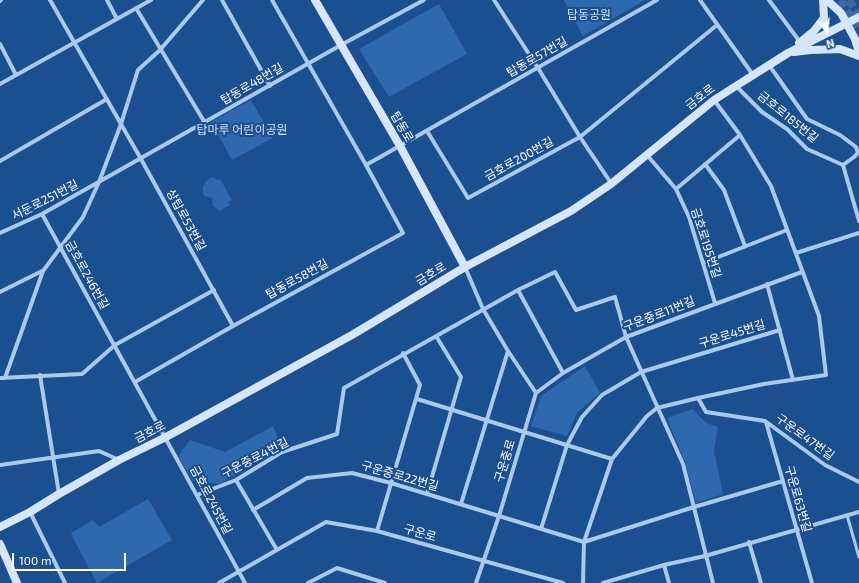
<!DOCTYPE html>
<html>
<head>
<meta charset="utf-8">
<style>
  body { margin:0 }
  #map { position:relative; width:859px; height:583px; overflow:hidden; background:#1b4f8f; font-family:"Exo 2",sans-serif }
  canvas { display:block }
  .north { position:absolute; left:807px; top:12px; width:40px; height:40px; -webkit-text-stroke:3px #1b4f8f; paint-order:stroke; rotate:164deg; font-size:11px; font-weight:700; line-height:16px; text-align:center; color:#fff }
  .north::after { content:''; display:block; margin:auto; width:14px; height:18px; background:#fff; clip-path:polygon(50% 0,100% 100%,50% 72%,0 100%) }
  .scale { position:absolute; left:12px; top:553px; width:114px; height:18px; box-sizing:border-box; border:2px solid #fff; border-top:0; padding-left:5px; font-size:12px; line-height:14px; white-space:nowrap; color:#fff; -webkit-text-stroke:3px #1b4f8f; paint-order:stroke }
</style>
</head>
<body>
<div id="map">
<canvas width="859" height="583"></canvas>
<div class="north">N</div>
<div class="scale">100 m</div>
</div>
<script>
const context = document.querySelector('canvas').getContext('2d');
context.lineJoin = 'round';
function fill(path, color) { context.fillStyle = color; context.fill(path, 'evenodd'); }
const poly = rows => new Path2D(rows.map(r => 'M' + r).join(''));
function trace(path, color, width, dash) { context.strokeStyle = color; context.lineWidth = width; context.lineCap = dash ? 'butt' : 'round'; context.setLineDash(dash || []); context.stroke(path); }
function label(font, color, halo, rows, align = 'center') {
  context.font = font + ' "Exo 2","Noto Sans KR",sans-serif'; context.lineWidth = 4; context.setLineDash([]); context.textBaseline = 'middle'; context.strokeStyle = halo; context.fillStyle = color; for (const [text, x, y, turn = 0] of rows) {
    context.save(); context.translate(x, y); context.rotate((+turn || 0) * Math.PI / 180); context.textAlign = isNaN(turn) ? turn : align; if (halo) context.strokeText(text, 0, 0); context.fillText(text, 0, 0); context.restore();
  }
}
const green = poly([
  [564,0,645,0,583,36],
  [439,4,467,54,389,97,359,49],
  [251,100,273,138,232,160,211,122],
  [213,177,217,180,220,179,232,200,228,202,230,205,220,211,213,206,212,198,204,196,203,193,203,187,207,180],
  [585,366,600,393,577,413,567,436,531,426,541,396],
  [693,409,706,423,718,427,714,451,723,494,696,503,685,462,667,418],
  [273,426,282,449,219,484,193,481,178,456,190,440,225,452],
  [148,499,172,540,97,583,73,538,71,533,93,520,99,527]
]);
const secondaryTunnel = poly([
  [841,0,859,31],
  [849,0,859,16]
]);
const lane = poly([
  [847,515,859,557]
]);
const street = poly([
  [50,0,141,159,233,326],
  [107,0,117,19],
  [222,0,270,86],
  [272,0,366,165],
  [494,0,538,68,580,137,611,183],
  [700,0,753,75],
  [769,0,800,42],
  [0,1,1,0],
  [136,8,205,123],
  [0,44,16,75],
  [769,65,807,119,840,135,856,147,858,153,854,157,843,165],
  [0,84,151,0],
  [736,86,762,112,787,129,807,149,843,165],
  [427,131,468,198,580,137,717,25],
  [647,155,676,189,689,217,715,303],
  [0,161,107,99],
  [705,164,724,190,745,246],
  [843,165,859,221],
  [676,189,740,135],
  [42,214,245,583],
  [0,233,42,214,341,45,424,0],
  [796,253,859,233],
  [703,263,787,230],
  [465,267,483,309,508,351,536,393,499,516,476,583],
  [767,284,793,380],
  [518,290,563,373],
  [0,292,42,271],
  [40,375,59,494],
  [0,378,82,374,115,345,214,290],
  [5,378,43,271,83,217,99,182,121,124,138,70,160,50,203,0],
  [135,382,233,326,403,233,366,165,657,0],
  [536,393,563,373,626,337,802,272],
  [698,398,706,412,765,421,825,465,859,482],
  [417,399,612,459],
  [766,422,812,583],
  [0,465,99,451,119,460],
  [236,480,277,550],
  [427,494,461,377,436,336],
  [197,495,236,480,282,452,337,434,344,388,518,290,555,272,576,310,615,297,626,337,683,464,713,583],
  [461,504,508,351],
  [253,510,307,478,352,473,391,483,584,542,694,507,783,481],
  [30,512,65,583],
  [541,529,567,445,582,417,602,395,641,372,780,330],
  [377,531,420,385,403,353],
  [749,542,761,583],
  [664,565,669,583],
  [219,583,326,522,377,531,563,583],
  [308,583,337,568,385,583],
  [583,583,584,542,612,459,647,416,657,408,698,398,764,384,826,375,819,316,771,186,740,135,714,100],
  [603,583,664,565,705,556,859,512]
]);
const secondary = poly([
  [315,0,400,146,465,267],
  [827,0,841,13,855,39,859,52],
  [799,43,814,31,824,18,823,0],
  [794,52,811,50,840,49,859,56],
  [0,527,30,512,59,494,119,460,166,437,352,335,465,267,571,211,611,184,714,100,736,86,788,53,859,17],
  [0,544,17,583]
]);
const parkNames = [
  ["탑동공원",589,15],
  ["탑마루 어린이공원",242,130]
];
const streetNames = [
  ["탑동로57번길",537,57,-30],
  ["탑동로48번길",252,84,-30],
  ["금호로",700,97,-37],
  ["금호로185번길",788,117,39],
  ["탑동로",402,127,60],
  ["금호로200번길",519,159,-29],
  ["서둔로251번길",45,200,-27],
  ["상탑로53번길",186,220,61],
  ["금호로195번길",706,243,72],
  ["금호로",431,274,-31],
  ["금호로246번길",87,275,61],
  ["탑동로58번길",297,279,-29],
  ["구운중로11번길",659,314,-21],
  ["구운로45번길",732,334,-17],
  ["금호로",150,432,-27],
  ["구운로47번길",805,437,36],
  ["구운중로4번길",255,458,-27],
  ["구운중로",505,461,-73],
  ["구운중로22번길",400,476,16],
  ["구운로63번길",798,499,74],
  ["금호로245번길",211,500,62],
  ["구운로",420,533,16]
];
fill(green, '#2e69ad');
trace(secondaryTunnel, '#3d69a0', 8, [8, 4]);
trace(lane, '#a9c9ee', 3);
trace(street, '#a9c9ee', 4);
trace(secondary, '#d6e6fa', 8);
label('12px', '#cfe3fa', '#1b4f8f', parkNames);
label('12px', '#fff', '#1b4f8f', streetNames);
</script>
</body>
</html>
